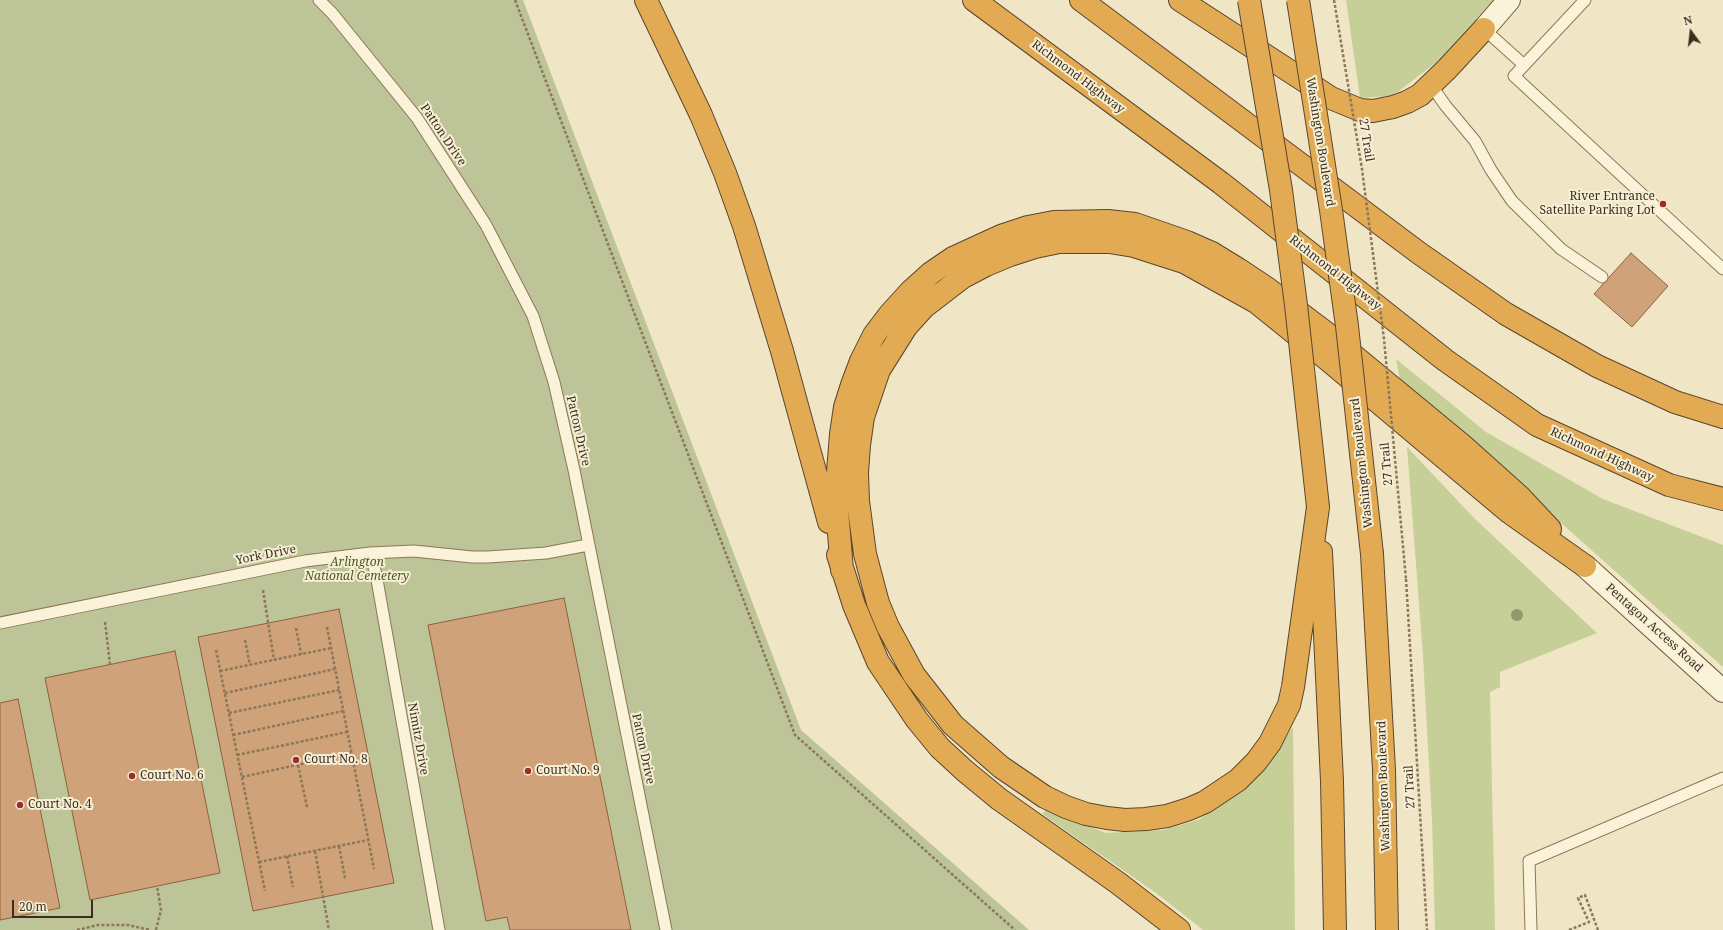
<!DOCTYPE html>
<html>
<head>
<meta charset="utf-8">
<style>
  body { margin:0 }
  #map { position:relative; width:1723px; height:930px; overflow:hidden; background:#f0e6c5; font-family:"Noto Serif",serif }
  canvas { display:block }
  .north { position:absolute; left:1671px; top:12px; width:40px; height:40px; -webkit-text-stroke:3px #f7efd5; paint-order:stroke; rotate:345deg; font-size:11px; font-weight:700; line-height:16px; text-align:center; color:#3c2e1f }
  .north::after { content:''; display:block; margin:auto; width:14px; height:18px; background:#3c2e1f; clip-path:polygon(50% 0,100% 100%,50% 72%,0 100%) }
  .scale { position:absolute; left:12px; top:900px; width:81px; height:18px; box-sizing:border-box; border:2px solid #3c2e1f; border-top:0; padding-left:5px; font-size:12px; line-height:14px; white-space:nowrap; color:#3c2e1f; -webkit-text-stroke:3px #f7efd5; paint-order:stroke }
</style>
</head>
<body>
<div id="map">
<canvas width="1723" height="930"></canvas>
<div class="north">N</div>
<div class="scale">20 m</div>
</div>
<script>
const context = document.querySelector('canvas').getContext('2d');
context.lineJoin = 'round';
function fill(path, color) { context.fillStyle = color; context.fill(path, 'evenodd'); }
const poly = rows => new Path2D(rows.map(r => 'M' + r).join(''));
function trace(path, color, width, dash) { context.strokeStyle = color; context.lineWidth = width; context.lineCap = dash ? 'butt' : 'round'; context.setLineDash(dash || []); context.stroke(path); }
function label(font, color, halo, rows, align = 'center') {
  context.font = font + ' "Noto Serif",serif'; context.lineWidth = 4; context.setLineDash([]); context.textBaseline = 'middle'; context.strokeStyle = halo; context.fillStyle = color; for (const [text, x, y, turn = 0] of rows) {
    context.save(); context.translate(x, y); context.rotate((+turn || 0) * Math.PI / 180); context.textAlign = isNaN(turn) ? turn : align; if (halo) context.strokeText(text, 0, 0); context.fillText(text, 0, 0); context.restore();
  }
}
const green = poly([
  [1346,0,1496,0,1451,51,1399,91,1389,96,1360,98],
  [1396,359,1486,432,1603,499,1723,545,1723,667,1400,380],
  [1407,447,1474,518,1597,633,1500,672,1500,687,1490,692,1495,930,1435,930,1432,819,1423,656],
  [1293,727,1295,930,1203,930,1156,893,1042,814,1047,809,1106,833,1163,830,1198,820,1232,797,1264,768]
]);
const cemetery = poly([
  [0,0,523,0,801,730,1029,930,0,930]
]);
const building = poly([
  [1631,253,1668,286,1632,327,1594,294,1631,253],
  [564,598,631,930,510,930,507,917,486,921,428,625,564,598],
  [339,609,394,883,253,911,198,637,339,609],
  [175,651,220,873,90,900,45,678,175,651],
  [18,699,60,908,0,920,0,703,18,699]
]);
const path = poly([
  [515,0,795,735,1015,930],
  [1406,579,1427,930],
  [263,590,274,660],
  [105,622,110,664],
  [327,627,374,869],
  [296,628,301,654],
  [245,640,250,665],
  [216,650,265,891],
  [220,671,331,648],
  [225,693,335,669],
  [229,713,339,690],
  [233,735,343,711],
  [237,755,347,732],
  [298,765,307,807],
  [242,777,351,753],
  [339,846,345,878],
  [315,851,329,930],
  [287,856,293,887],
  [259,862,368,840],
  [77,930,98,925,128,925,150,930],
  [156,930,161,910,157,886],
  [1569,930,1589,922,1578,898,1585,895,1598,930]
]);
const lane = poly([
  [319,0,332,13,417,118,486,225,533,316,554,382,574,470,666,930],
  [1585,0,1514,76,1723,269],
  [1484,29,1524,65],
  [1431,85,1445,105,1475,141,1491,170,1512,201,1561,249,1602,277],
  [370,553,376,574,439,930],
  [0,623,305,561,370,553,414,551,472,557,488,557,546,553,588,545],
  [1531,930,1529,861,1723,778]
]);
const secondary = poly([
  [1484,29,1509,0],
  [1585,566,1723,691]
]);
const highway = poly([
  [646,0,701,115,725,173,744,226,782,351,829,522],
  [974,0,1221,183,1445,360,1537,425,1669,485,1723,499],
  [1081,0,1419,253,1506,314,1597,366,1675,402,1723,417],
  [1180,0,1331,98,1360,110,1373,111,1393,107,1407,102,1420,95,1447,69,1484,29],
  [1318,507,1293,687,1289,705,1270,743,1256,762,1238,780,1205,802,1189,809,1167,816,1146,819,1125,820,1107,818,1086,814,1066,807,1045,797,1001,767,953,725,914,675,888,627,878,603,865,554,858,501,857,473,859,445,863,417,879,370,906,327,924,307,963,277,986,265,1010,255,1035,247,1059,242,1109,242,1134,246,1184,262,1256,302,1328,360,1509,512,1585,566],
  [1321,552,1332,781,1335,930],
  [1372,554,1384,770,1387,930],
  [838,555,854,605,878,662,917,720,940,748,965,771,999,799,1118,883,1179,930],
  [842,570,836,497,841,434,845,407,852,385,861,361,874,335,890,314,910,292,931,273,953,258,1001,236,1028,227,1054,222,1108,221,1135,224,1187,242,1212,253,1238,269,1268,289,1325,332,1462,445,1520,497,1550,529]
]);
const pathBridge = poly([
  [1334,0,1362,169,1384,339,1406,579]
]);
const highwayBridge = poly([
  [1249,0,1281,190,1296,305,1318,507],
  [1298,0,1331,210,1347,326,1372,554]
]);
const trees = [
  [1517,615]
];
const markers = [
  [1663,204,4,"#9e2d28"],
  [296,760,4,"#9e2d28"],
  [528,771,4,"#9e2d28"],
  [132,776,4,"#9e2d28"],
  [20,805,4,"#9e2d28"]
];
const streetNames = [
  ["Richmond Highway",1078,77,37],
  ["Patton Drive",443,135,56],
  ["27 Trail",1366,140,81],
  ["Washington Boulevard",1320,142,81],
  ["Richmond Highway",1335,273,38],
  ["Patton Drive",578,431,77],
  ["Richmond Highway",1602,455,25],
  ["Washington Boulevard",1362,463,-96],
  ["27 Trail",1387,464,-95],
  ["York Drive",266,555,-11],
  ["Pentagon Access Road",1654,628,42],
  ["Nimitz Drive",418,739,80],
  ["Patton Drive",643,749,78],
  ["Washington Boulevard",1384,786,-92],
  ["27 Trail",1410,787,-93]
];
const poiNames = [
  ["River Entrance",1655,197,"right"],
  ["Satellite Parking Lot",1655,211,"right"],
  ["Court No. 8",304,760],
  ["Court No. 9",536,771],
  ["Court No. 6",140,776],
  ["Court No. 4",28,805]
];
const parkNames = [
  ["Arlington",357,563],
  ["National Cemetery",357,577]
];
fill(green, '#c6cf98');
fill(cemetery, '#bcc498');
fill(building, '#d0a27a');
trace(building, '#8c623f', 1);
trace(lane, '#8c775a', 13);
trace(secondary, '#6e583d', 24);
trace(highway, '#5a452e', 24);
trace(path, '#8c775a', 2.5, [3, 2]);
trace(lane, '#faf2d9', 11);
trace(secondary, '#faf2d9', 22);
trace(highway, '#e2ab53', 22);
trace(highwayBridge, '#5a452e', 24, []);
trace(pathBridge, '#8c775a', 2.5, [3, 2]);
trace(highwayBridge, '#e2ab53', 22);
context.fillStyle = '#94986c';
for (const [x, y] of trees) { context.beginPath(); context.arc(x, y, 6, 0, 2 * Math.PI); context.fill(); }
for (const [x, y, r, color] of markers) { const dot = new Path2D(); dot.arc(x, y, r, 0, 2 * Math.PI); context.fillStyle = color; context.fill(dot); trace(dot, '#f7efd5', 1.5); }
label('12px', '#3c2e1f', '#f7efd5', streetNames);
label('12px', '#3c2e1f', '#f7efd5', poiNames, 'left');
label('italic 12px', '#495924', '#f7efd5', parkNames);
</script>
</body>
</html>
